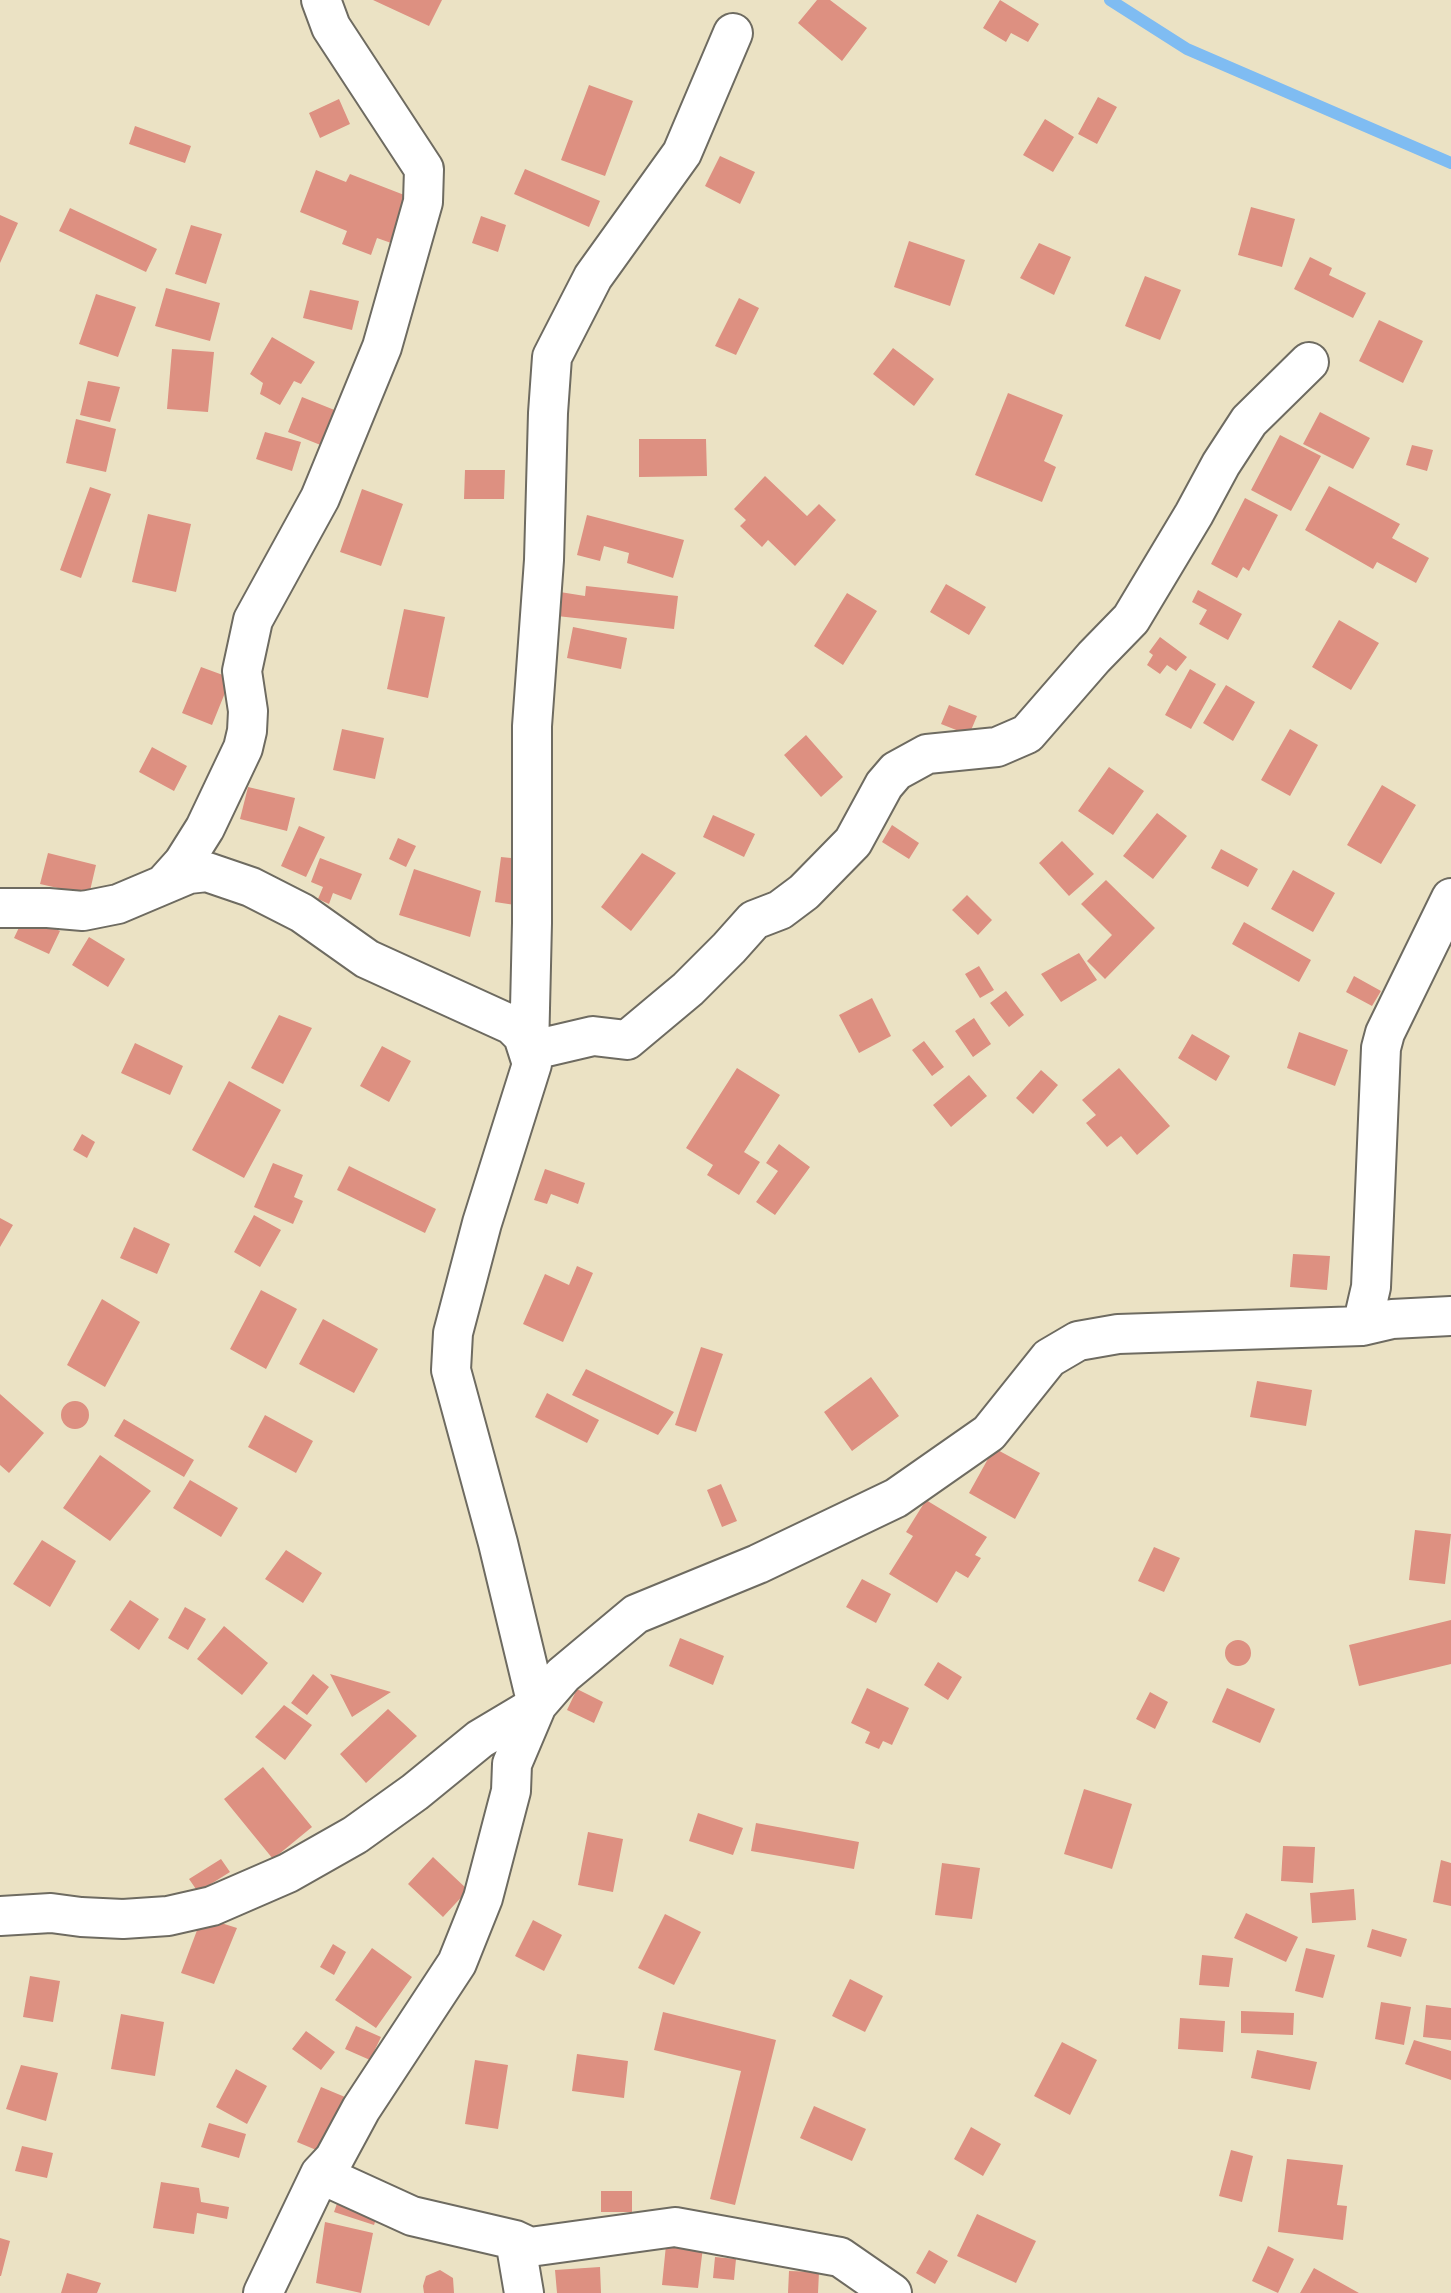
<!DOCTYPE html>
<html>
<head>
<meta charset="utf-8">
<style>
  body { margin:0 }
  canvas { display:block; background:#ebe2c4 }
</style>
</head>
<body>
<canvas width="1451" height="2293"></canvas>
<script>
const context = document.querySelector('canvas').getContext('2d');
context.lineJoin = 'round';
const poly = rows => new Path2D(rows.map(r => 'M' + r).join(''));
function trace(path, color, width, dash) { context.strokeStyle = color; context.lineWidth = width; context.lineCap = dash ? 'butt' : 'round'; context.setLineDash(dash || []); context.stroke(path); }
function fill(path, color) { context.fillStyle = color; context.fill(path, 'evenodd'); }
const stream = poly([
  [1110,0,1187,49,1451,163]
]);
const building = poly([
  [373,0,442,0,429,26],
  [817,0,830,0,867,28,842,61,798,23],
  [1000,0,1039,24,1028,42,1011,33,1006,42,983,28],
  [589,85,633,101,605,176,561,160],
  [1098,97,1117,107,1097,144,1078,134],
  [339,99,350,124,320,138,309,113],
  [1045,119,1074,137,1053,172,1023,155],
  [135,126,191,146,185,163,129,144],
  [720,156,755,172,740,204,705,186],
  [525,169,600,201,589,227,514,194],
  [316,170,346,182,350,174,412,198,394,244,377,238,371,255,342,244,347,231,300,212],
  [1251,207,1295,219,1282,267,1238,255],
  [70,208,157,249,146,272,59,231],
  [0,215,18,223,0,263],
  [481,216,506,225,498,252,472,243],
  [191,225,222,234,206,284,175,274],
  [909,241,965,260,950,306,894,287],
  [1039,243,1071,257,1054,295,1020,278],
  [1310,257,1332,268,1329,275,1366,293,1353,318,1294,289],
  [1145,276,1181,290,1160,340,1125,326],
  [166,288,220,303,210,341,155,326],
  [310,290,359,301,352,330,303,318],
  [96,294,136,307,118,357,79,344],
  [739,298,759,308,736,355,715,346],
  [1379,320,1423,341,1403,383,1359,361],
  [272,337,315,362,301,384,294,381,280,405,260,394,263,383,250,374],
  [893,348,934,379,914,406,873,374],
  [172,349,214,352,208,412,167,409],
  [88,381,120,387,110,422,80,415],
  [1008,393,1063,415,1044,461,1056,467,1042,502,975,475],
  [302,397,342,413,328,448,288,432],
  [1320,412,1370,438,1353,469,1303,444],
  [76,419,116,429,106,472,66,463],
  [265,432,301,442,292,471,256,459],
  [1280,435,1321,456,1291,511,1251,490],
  [639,439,706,439,707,476,639,477],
  [1412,445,1433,450,1427,471,1406,465],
  [465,470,505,470,504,499,464,499],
  [765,476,807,516,819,504,836,520,795,566,768,540,762,547,740,526,746,520,734,509],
  [1329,486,1400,524,1392,538,1429,558,1416,583,1377,562,1373,569,1305,530],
  [90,487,111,494,81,578,60,570],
  [362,489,403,504,381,566,340,552],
  [1245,498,1278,515,1249,571,1243,567,1237,578,1211,564],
  [148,514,191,524,176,592,132,582],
  [587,515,684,540,673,578,627,563,629,553,604,546,600,561,577,555],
  [946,584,986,607,969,635,930,612],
  [586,586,678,596,674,629,557,616,560,592,585,596],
  [1198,590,1242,614,1228,640,1199,624,1207,610,1192,602],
  [847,593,877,611,843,665,814,646],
  [404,609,445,617,428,698,387,689],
  [1339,620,1379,643,1351,690,1312,667],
  [573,627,627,638,621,669,567,658],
  [1160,637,1187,657,1176,671,1167,665,1160,674,1147,665,1153,655,1149,652],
  [201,667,231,678,212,725,182,713],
  [1190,669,1216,684,1191,729,1165,715],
  [1226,685,1255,702,1233,741,1203,723],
  [949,705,977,716,969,735,941,724],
  [342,729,384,738,375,779,333,770],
  [1290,729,1318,745,1290,796,1261,780],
  [806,735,843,777,821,797,784,755],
  [152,747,187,766,174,791,139,772],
  [1109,767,1144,791,1113,835,1078,811],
  [1382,785,1416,805,1381,864,1347,845],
  [248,787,295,798,287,831,240,819],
  [1157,813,1187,836,1153,879,1123,856],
  [713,815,755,834,744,857,703,837],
  [892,825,919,843,909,859,882,842],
  [299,826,325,837,306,877,281,866],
  [398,838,416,846,406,867,389,859],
  [1062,841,1094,874,1069,896,1039,863],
  [1221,849,1258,869,1248,887,1211,868],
  [48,853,96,865,89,895,40,884],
  [642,853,676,873,631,931,601,907],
  [501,857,521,859,515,905,495,902],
  [320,858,362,874,351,900,333,893,329,904,318,899,323,887,311,882],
  [414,869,481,891,470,937,399,915],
  [1293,870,1335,893,1313,932,1271,909],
  [1106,880,1155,928,1105,979,1087,961,1112,935,1081,904],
  [967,895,992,920,978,935,952,910],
  [25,915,60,931,49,954,14,938],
  [1244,922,1311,960,1299,982,1232,944],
  [89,937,125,959,108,987,72,965],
  [1079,953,1097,980,1061,1002,1041,974],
  [979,966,994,990,980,998,965,974],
  [1354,976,1381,991,1372,1006,1346,992],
  [1006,991,1024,1015,1009,1027,990,1003],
  [872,998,891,1036,859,1053,839,1015],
  [279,1015,312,1028,283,1084,251,1068],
  [974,1018,991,1044,973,1057,955,1031],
  [1299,1032,1348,1050,1335,1086,1287,1068],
  [1192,1034,1230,1056,1216,1081,1178,1058],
  [924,1041,944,1067,932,1076,912,1050],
  [135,1043,183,1066,170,1095,121,1073],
  [382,1046,411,1061,389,1102,360,1086],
  [737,1068,780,1095,744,1152,760,1162,739,1195,707,1175,713,1165,686,1148],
  [1119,1068,1170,1126,1137,1155,1121,1136,1107,1147,1086,1123,1096,1115,1082,1100],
  [1041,1070,1058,1085,1033,1114,1016,1098],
  [969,1075,987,1096,951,1127,933,1105],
  [229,1081,281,1110,244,1178,192,1150],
  [82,1134,95,1142,87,1158,73,1150],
  [779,1144,810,1167,775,1215,756,1202,778,1171,766,1163],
  [273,1163,303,1175,294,1197,303,1201,293,1224,254,1207],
  [349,1166,436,1209,425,1233,337,1190],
  [545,1169,585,1183,578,1204,551,1194,547,1204,534,1200],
  [254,1215,281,1230,260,1267,234,1252],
  [0,1218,13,1225,0,1247],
  [134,1227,170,1244,157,1274,120,1258],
  [1293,1254,1330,1256,1327,1290,1290,1287],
  [577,1266,593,1273,563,1342,523,1324,545,1274,569,1285],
  [261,1290,297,1309,266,1369,230,1349],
  [102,1299,140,1322,105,1387,67,1365],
  [323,1319,378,1349,354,1393,299,1364],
  [701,1347,723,1354,696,1432,675,1425],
  [586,1369,674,1412,658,1435,572,1395],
  [871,1377,899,1416,852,1451,824,1412],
  [1257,1381,1312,1390,1306,1426,1250,1417],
  [547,1393,599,1420,587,1443,535,1417],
  [0,1394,44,1433,9,1473,0,1465],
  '61 1415a14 14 0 1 1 28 0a14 14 0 1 1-28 0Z',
  [265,1415,313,1441,296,1473,248,1447],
  [124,1419,194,1460,184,1477,114,1436],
  [994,1448,1040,1473,1015,1519,969,1493],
  [100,1455,151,1491,110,1541,63,1508],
  [190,1480,238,1508,221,1537,173,1508],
  [721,1484,737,1521,722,1527,707,1490],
  [926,1500,987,1537,975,1555,981,1558,968,1578,956,1571,937,1603,889,1574,913,1536,906,1532],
  [1415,1530,1451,1534,1445,1584,1409,1580],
  [42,1540,76,1561,50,1607,13,1584],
  [1154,1547,1180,1558,1164,1592,1138,1581],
  [286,1550,322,1573,303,1603,265,1579],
  [862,1579,891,1594,876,1623,846,1607],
  [130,1600,159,1619,139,1650,110,1630],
  [185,1607,206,1619,188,1650,168,1638],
  [1451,1620,1451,1664,1359,1686,1349,1645],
  [224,1626,268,1663,242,1695,197,1659],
  [680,1638,724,1656,713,1685,669,1666],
  '1225 1653a13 13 0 1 1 26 0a13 13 0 1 1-26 0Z',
  [938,1662,962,1677,948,1700,924,1685],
  [313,1674,329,1687,307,1715,291,1703],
  [330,1674,391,1692,352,1717],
  [867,1688,909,1708,892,1745,883,1741,879,1749,865,1743,870,1732,851,1723],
  [1227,1688,1275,1709,1260,1743,1212,1722],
  [577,1689,603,1702,594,1723,567,1710],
  [1150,1692,1168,1702,1155,1729,1136,1719],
  [284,1705,312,1725,285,1760,255,1737],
  [388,1709,417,1736,366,1783,340,1754],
  [263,1767,312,1827,273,1859,224,1799],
  [1084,1789,1132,1804,1112,1869,1064,1854],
  [698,1813,743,1828,733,1855,689,1841],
  [756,1823,859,1842,854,1869,751,1851],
  [588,1832,623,1839,613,1892,578,1885],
  [1283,1846,1315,1847,1313,1883,1281,1881],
  [433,1857,468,1890,443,1917,408,1884],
  [221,1859,230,1872,198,1892,189,1879],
  [1441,1860,1451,1863,1451,1906,1433,1902],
  [942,1863,980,1868,972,1919,935,1915],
  [1354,1889,1356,1920,1312,1923,1310,1893],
  [1246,1913,1298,1937,1286,1962,1234,1938],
  [665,1914,701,1932,674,1985,638,1968],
  [202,1917,237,1928,214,1984,181,1973],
  [533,1920,562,1935,544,1971,515,1956],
  [1372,1929,1407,1939,1401,1957,1367,1947],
  [333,1944,346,1952,334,1975,320,1967],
  [372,1948,412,1977,376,2028,335,2000],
  [1306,1948,1335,1955,1323,1998,1295,1991],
  [1202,1955,1233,1958,1229,1987,1199,1985],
  [30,1976,60,1981,53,2022,23,2017],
  [850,1979,883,1996,865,2032,832,2016],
  [1381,2002,1411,2007,1404,2045,1375,2039],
  [1426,2005,1451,2008,1451,2040,1423,2037],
  [1241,2011,1294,2013,1293,2035,1241,2033],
  [663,2012,776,2040,735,2205,710,2199,741,2071,654,2050],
  [121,2014,164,2022,155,2076,111,2069],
  [1180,2018,1225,2021,1223,2052,1178,2049],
  [356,2026,381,2037,370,2060,345,2049],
  [306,2031,335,2052,321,2070,292,2049],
  [1414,2040,1451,2051,1451,2080,1405,2064],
  [1062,2042,1097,2060,1070,2115,1034,2096],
  [1257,2050,1317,2062,1310,2090,1251,2078],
  [577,2054,628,2061,624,2098,572,2091],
  [475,2060,508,2065,498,2129,465,2124],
  [21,2065,58,2073,46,2121,6,2109],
  [236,2069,267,2086,247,2124,216,2107],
  [321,2087,345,2097,321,2152,297,2142],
  [814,2106,866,2129,852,2161,800,2138],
  [209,2123,246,2134,239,2158,201,2147],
  [971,2127,1001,2144,983,2176,954,2159],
  [22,2146,53,2153,47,2178,15,2171],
  [1231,2150,1253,2156,1242,2202,1219,2196],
  [1287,2159,1343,2165,1337,2205,1347,2206,1343,2240,1278,2232],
  [161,2182,199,2188,201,2202,229,2207,227,2219,197,2213,194,2234,153,2228],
  [601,2191,632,2191,632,2212,601,2212],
  [341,2192,381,2204,374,2225,334,2212],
  [977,2214,1036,2241,1016,2283,957,2256],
  [325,2222,373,2233,361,2293,316,2283],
  [667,2235,704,2239,698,2288,662,2285],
  [0,2238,10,2241,1,2276,0,2276],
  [1268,2246,1294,2259,1278,2293,1252,2281],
  [929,2250,948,2261,935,2284,916,2273],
  [715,2257,736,2259,734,2280,713,2278],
  [600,2267,601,2293,557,2293,555,2270],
  [1314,2268,1359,2293,1300,2293],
  [440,2270,453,2278,454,2293,424,2293,423,2286,426,2276],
  [789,2271,819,2272,818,2293,788,2293],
  [67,2273,101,2283,97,2293,61,2293]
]);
const minor = poly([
  [166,882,183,863,205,828,243,748,247,731,248,711,242,671,253,620,320,498,382,347,423,202,424,169,331,27,321,0],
  [0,908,48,908,83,911,118,904,189,874,207,872,251,887,302,913,367,959,512,1025,523,1036,532,1064,482,1223,453,1333,451,1370,498,1543,537,1705],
  [529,1051,593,1036,627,1040,688,989,729,948,754,920,780,910,804,892,853,842,884,785,896,771,927,754,997,747,1027,734,1094,657,1131,619,1194,514,1221,464,1249,421,1309,362],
  [529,1051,532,923,532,726,544,560,548,413,552,357,593,277,682,153,733,33],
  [1362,1326,1371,1287,1381,1048,1385,1033,1451,898],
  [0,1916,51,1913,81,1917,123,1919,168,1916,212,1906,288,1873,355,1835,415,1792,480,1739,537,1705],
  [320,2174,412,2216,515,2240,530,2247,675,2227,840,2257,892,2293],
  [515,2240,524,2293],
  [263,2293,320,2174,334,2159,361,2109,457,1963,483,1898,511,1791,512,1764,537,1705,563,1675,636,1614,758,1564,896,1498,989,1433,1049,1358,1078,1341,1118,1334,1362,1326,1392,1319,1451,1316]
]);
trace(stream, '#7fbcf2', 12);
fill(building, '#dd9081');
trace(minor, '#6e6b61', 42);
trace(minor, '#fff', 38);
</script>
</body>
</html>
